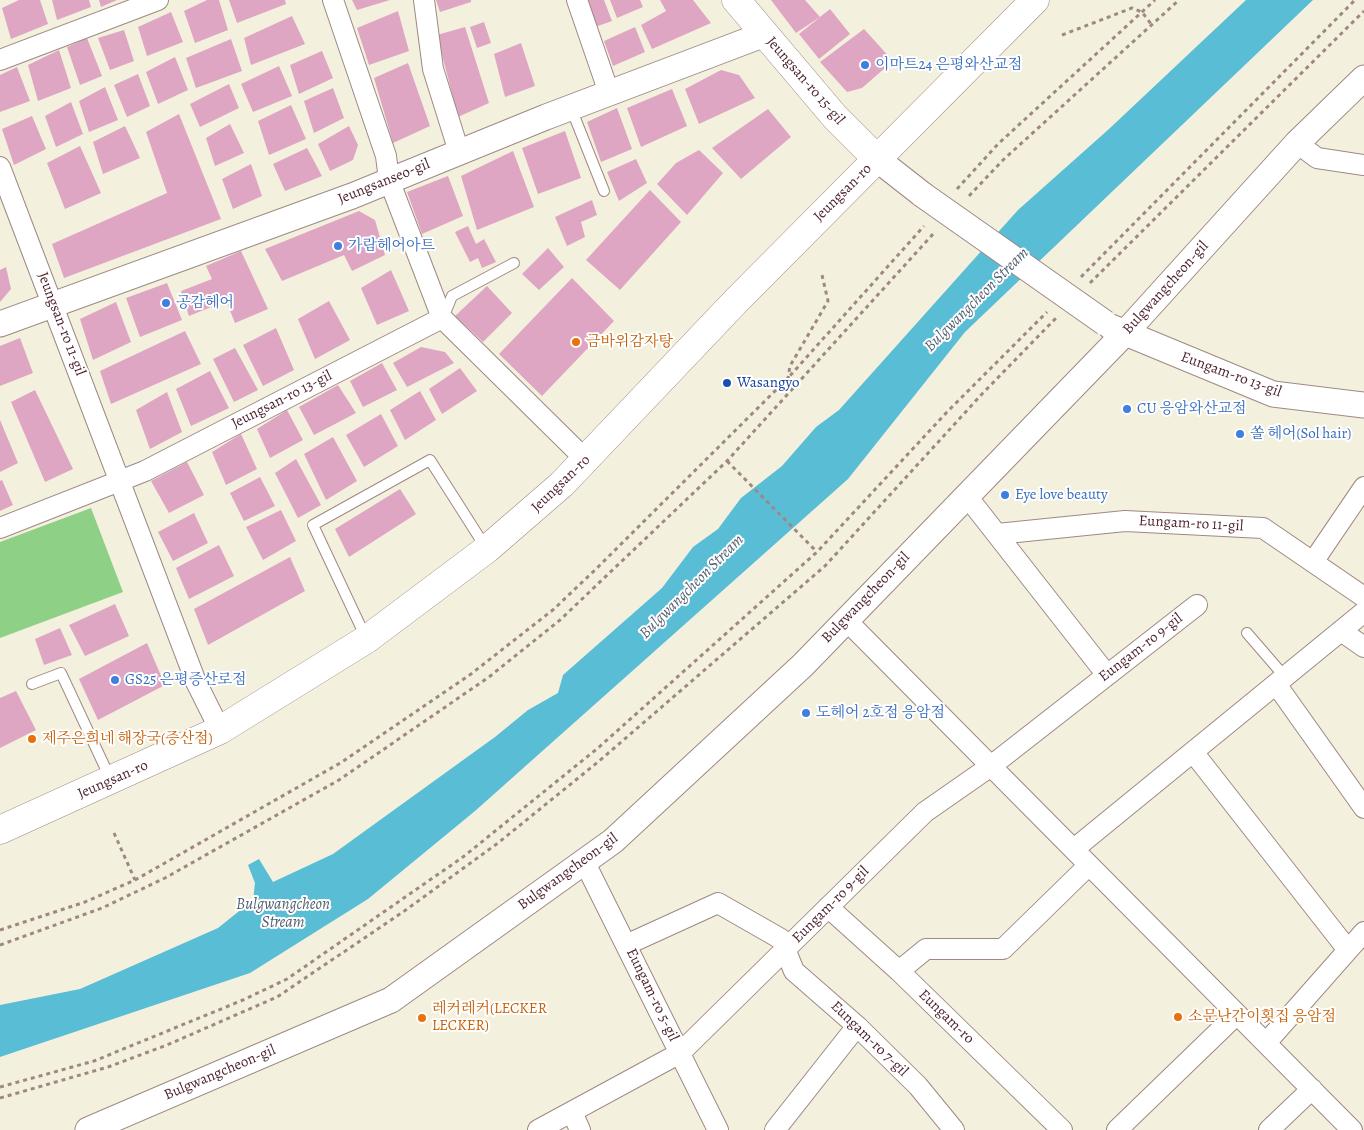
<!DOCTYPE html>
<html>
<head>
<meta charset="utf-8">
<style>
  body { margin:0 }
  canvas { display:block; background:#f4f0de }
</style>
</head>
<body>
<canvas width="1364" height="1130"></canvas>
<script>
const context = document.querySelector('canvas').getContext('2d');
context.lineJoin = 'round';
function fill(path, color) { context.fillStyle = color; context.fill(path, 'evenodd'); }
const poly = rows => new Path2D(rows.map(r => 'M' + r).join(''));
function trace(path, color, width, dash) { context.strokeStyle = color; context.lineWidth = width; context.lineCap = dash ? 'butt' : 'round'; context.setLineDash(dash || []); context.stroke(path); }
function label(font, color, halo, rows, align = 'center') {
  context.font = font + ' Alegreya,"Noto Serif KR",serif'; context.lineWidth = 4; context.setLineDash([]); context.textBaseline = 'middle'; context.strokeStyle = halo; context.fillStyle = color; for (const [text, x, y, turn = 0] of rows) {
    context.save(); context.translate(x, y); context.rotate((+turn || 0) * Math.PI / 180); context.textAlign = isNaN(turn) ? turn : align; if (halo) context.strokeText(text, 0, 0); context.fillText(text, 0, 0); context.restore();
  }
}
const green = poly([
  [91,508,123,592,0,638,0,542]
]);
const water = poly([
  [1246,0,1313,0,965,332,848,479,475,811,368,899,250,973,0,1057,0,1005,80,989,218,928,253,900,255,883,248,865,259,859,273,882,333,854,495,737,528,710,558,693,563,675,662,588,693,547,718,529,741,498,782,466,816,427,839,410,1018,210,1109,129]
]);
const building = poly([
  [19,0,40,0,48,24,11,39,2,8],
  [52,0,89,0,91,7,57,20],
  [99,0,117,0,101,7],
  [207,0,219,0,228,30,195,43,184,11],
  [229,0,285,0,286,4,237,23],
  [352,0,390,0,357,10],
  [436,0,471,0,471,2,440,12],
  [586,0,604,0,612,21,595,27],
  [610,0,640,0,643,7,617,18],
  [660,0,693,0,711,23,652,49,641,25,666,11],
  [771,0,805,0,820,17,796,33],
  [830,9,850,34,819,59,799,34],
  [398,11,409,51,369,65,357,28],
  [171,12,183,42,147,56,138,27],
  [292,16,305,44,251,65,244,38],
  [484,22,491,43,477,48,470,27],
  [465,27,489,103,458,117,437,35],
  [635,27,645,52,613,66,604,41],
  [864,29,893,61,862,88,847,92,820,62],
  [124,30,134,61,110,70,98,38],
  [87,38,102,76,80,85,67,47],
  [231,39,242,71,196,88,186,58],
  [521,43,535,86,505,97,494,54],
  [59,50,71,88,38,101,28,65],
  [322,51,333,78,299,94,290,65],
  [175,57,188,90,158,104,146,72],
  [408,63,430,126,393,143,374,78],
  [279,66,292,96,253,112,241,84],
  [17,67,30,101,0,112,0,75],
  [721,70,739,75,755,98,699,124,685,89],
  [138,74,150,106,127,117,114,85],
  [229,84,239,108,200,127,190,104],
  [105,87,118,120,89,132,79,101],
  [333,88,344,118,314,133,304,101],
  [672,89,687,126,641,147,627,108],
  [71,102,83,134,56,147,45,116],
  [291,105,306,139,269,155,258,121],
  [617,108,632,149,601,162,587,122],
  [768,109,791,137,741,179,712,148],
  [179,114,221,219,64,278,52,244,167,193,146,132],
  [32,116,46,149,14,165,2,129],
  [230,124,244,153,215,166,206,138],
  [125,126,140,158,103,174,93,142],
  [349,126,358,145,353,160,330,171,318,144],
  [565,131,581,178,538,194,522,148],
  [80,146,101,193,65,209,47,163],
  [307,148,322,176,285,191,273,164],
  [699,150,723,173,687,215,657,184,676,163],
  [513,151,534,207,477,230,461,176],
  [636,159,647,183,619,201,607,172],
  [251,164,262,196,233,209,222,179],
  [448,176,463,216,422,234,407,192],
  [650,190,681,222,620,290,586,260],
  [592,200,597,215,581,222,585,237,567,246,555,217],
  [359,211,375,220,385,255,352,271,344,255,282,281,265,249],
  [468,226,476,244,484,239,496,262,482,268,478,258,470,262,455,232],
  [548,248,564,267,539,290,522,274],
  [241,251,268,309,235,323,226,301,189,316,181,291,212,279,206,266],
  [6,267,11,289,0,302,0,270],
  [391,270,409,311,377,325,361,288],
  [572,278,614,321,542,396,499,354],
  [167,283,182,320,140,337,126,298],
  [487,286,512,313,483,342,455,316],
  [329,301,350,340,315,359,298,319],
  [116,302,131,342,93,360,80,319],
  [276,328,294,370,263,386,243,345],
  [185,331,201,364,111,404,100,371],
  [20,338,33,373,0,386,0,346],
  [421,347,445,352,454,363,407,387,393,363],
  [235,348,258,390,234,402,213,359],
  [382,363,397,390,363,407,350,381],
  [460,368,477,391,442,414,429,389],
  [210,371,229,408,191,426,176,389],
  [338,385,356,413,314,435,299,407],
  [35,390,73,469,45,482,11,402],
  [420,391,436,420,405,440,390,410],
  [167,392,182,432,150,449,136,410],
  [287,410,303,440,270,458,257,429],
  [381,414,398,446,364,467,346,435],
  [0,420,18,463,0,472],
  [241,434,257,469,226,485,212,452],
  [333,437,357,481,326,500,304,454],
  [296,459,321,505,298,518,275,473],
  [187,462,204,495,169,513,151,481],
  [260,477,275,506,244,521,230,493],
  [2,480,13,505,0,511,0,481],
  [400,489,416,514,349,557,335,529],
  [281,510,296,541,263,560,246,527],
  [194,513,208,543,173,561,158,532],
  [219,545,234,576,189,599,176,568],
  [290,557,305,591,208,645,194,609],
  [115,604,129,636,85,656,69,625],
  [60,628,72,655,44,665,35,639],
  [147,643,165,685,98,720,79,679],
  [16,691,36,730,0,748,0,698]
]);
const path = poly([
  [1062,35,1132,8,1142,12,1151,24],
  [957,189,998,144,1155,0],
  [969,196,1003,160,1179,0],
  [1081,277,1355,0],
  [1090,283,1364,11],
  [795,385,788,378,790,366,828,301,822,275],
  [727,461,817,552],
  [114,833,135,880],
  [0,930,85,902,135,880,342,762,471,674,554,609,595,570,788,378,924,226],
  [0,945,102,908,165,878,339,780,489,677,560,620,727,461,934,233],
  [0,1087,94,1061,243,1000,287,979,463,857,598,748,817,552,947,412,1047,312],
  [0,1098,108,1067,167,1045,277,997,403,912,498,843,598,762,825,566,982,394,1056,318]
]);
const service = poly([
  [571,108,604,191],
  [443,318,452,296,514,263],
  [1247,633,1285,677],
  [366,638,313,525,430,460,486,548],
  [32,684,61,673,110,778]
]);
const minor = poly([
  [333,0,386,156,389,180,442,318,586,460],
  [424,0,433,69,459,152],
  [577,0,609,93],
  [0,60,158,0],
  [1297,143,1317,158,1364,165],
  [0,167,196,682,220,730],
  [966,495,1107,675],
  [0,528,145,471,442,318],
  [997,534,1125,521,1263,528,1364,597],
  [1313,562,1364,487],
  [846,620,1352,1130],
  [1341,631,1364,647],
  [1276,684,1364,808],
  [1193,752,1348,950],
  [1074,849,1364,612],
  [584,861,718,1130],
  [828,907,899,971,1062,1130],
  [628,944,718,903,781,939,794,971,857,1026,918,1086,954,1130],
  [899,971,926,949,1003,949,1089,865],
  [1266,1043,1364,932],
  [572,1112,580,1130],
  [538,1130,680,1053,925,812,991,766,1197,605],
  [775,1130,857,1026],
  [1117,1130,1237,1014],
  [1269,1130,1312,1089]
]);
const tertiary = poly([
  [877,159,923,195],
  [0,324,352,196,546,117,765,34],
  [1111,327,1273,394,1364,405],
  [88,1130,391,1000,613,841,803,665,1124,334,1297,143,1364,78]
]);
const secondary = poly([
  [736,0,835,117,877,159]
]);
const primary = poly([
  [0,830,220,730,367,639,487,549,562,484,736,301,1035,0]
]);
const tertiaryBridge = poly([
  [923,195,1105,323]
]);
const markers = [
  [865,65,5,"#3f7fe0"],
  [338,246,5,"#3f7fe0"],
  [166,303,5,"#3f7fe0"],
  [576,342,5,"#e8710a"],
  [727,383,5,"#1a4fb4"],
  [1127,409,5,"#3f7fe0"],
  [1240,434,5,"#3f7fe0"],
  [1005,495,5,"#3f7fe0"],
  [115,680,5,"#3f7fe0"],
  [806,713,5,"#3f7fe0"],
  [32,739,5,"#e8710a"],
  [1178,1017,5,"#e8710a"],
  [422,1018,5,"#e8710a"]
];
const shopNames = [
  ["이마트24 은평와산교점",875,65],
  ["가람헤어아트",348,246],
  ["공감헤어",176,303],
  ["CU 응암와산교점",1137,409],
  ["쏠 헤어(Sol hair)",1250,434],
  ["Eye love beauty",1015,495],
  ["GS25 은평증산로점",125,680],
  ["도헤어 2호점 응암점",816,713]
];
const streetNames = [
  ["Jeungsan-ro 15-gil",805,81,49],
  ["Jeungsanseo-gil",384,182,-22],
  ["Jeungsan-ro",843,193,-45],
  ["Bulgwangcheon-gil",1166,288,-48],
  ["Jeungsan-ro 11-gil",61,324,69],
  ["Eungam-ro 13-gil",1231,375,20],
  ["Jeungsan-ro 13-gil",282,400,-27],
  ["Jeungsan-ro",561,484,-44],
  ["Eungam-ro 11-gil",1191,524,3],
  ["Bulgwangcheon-gil",866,598,-46],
  ["Eungam-ro 9-gil",1141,648,-38],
  ["Jeungsan-ro",113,780,-24],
  ["Bulgwangcheon-gil",568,872,-36],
  ["Eungam-ro 9-gil",831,905,-45],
  ["Eungam-ro 5-gil",652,995,64],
  ["Eungam-ro",946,1017,44],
  ["Eungam-ro 7-gil",869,1039,44],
  ["Bulgwangcheon-gil",220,1073,-23]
];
const foodNames = [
  ["금바위감자탕",586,342],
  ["제주은희네 해장국(증산점)",42,739],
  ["레커레커(LECKER",432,1009],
  ["LECKER)",432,1026],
  ["소문난간이횟집 응암점",1188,1017]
];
const transitNames = [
  ["Wasangyo",737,383]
];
const waterNames = [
  ["Bulgwangcheon Stream",977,300,-45],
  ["Bulgwangcheon Stream",692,587,-45],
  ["Bulgwangcheon",283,905],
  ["Stream",283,923]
];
fill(green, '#8fd087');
fill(water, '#58bdd5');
fill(building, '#dfa6c4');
trace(service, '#9f8884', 12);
trace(minor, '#9f8884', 22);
trace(tertiary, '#9f8884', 27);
trace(secondary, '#9f8884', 29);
trace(primary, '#9f8884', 29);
trace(path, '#9f8884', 3, [4, 4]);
trace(service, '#fff', 10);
trace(minor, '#fff', 20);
trace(tertiary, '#fff', 25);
trace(secondary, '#fff', 28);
trace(primary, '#fff', 28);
trace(tertiaryBridge, '#9f8884', 27, []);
trace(tertiaryBridge, '#fff', 25);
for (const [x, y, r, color] of markers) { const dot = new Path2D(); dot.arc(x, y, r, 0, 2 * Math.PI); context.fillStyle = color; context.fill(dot); trace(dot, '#fff', 2); }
label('15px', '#366cbe', '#fff', shopNames, 'left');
label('15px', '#4a1f2b', '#fff', streetNames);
label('15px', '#c56008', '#fff', foodNames, 'left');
label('15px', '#164399', '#fff', transitNames, 'left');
label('italic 16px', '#505e6f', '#fff', waterNames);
</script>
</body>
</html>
